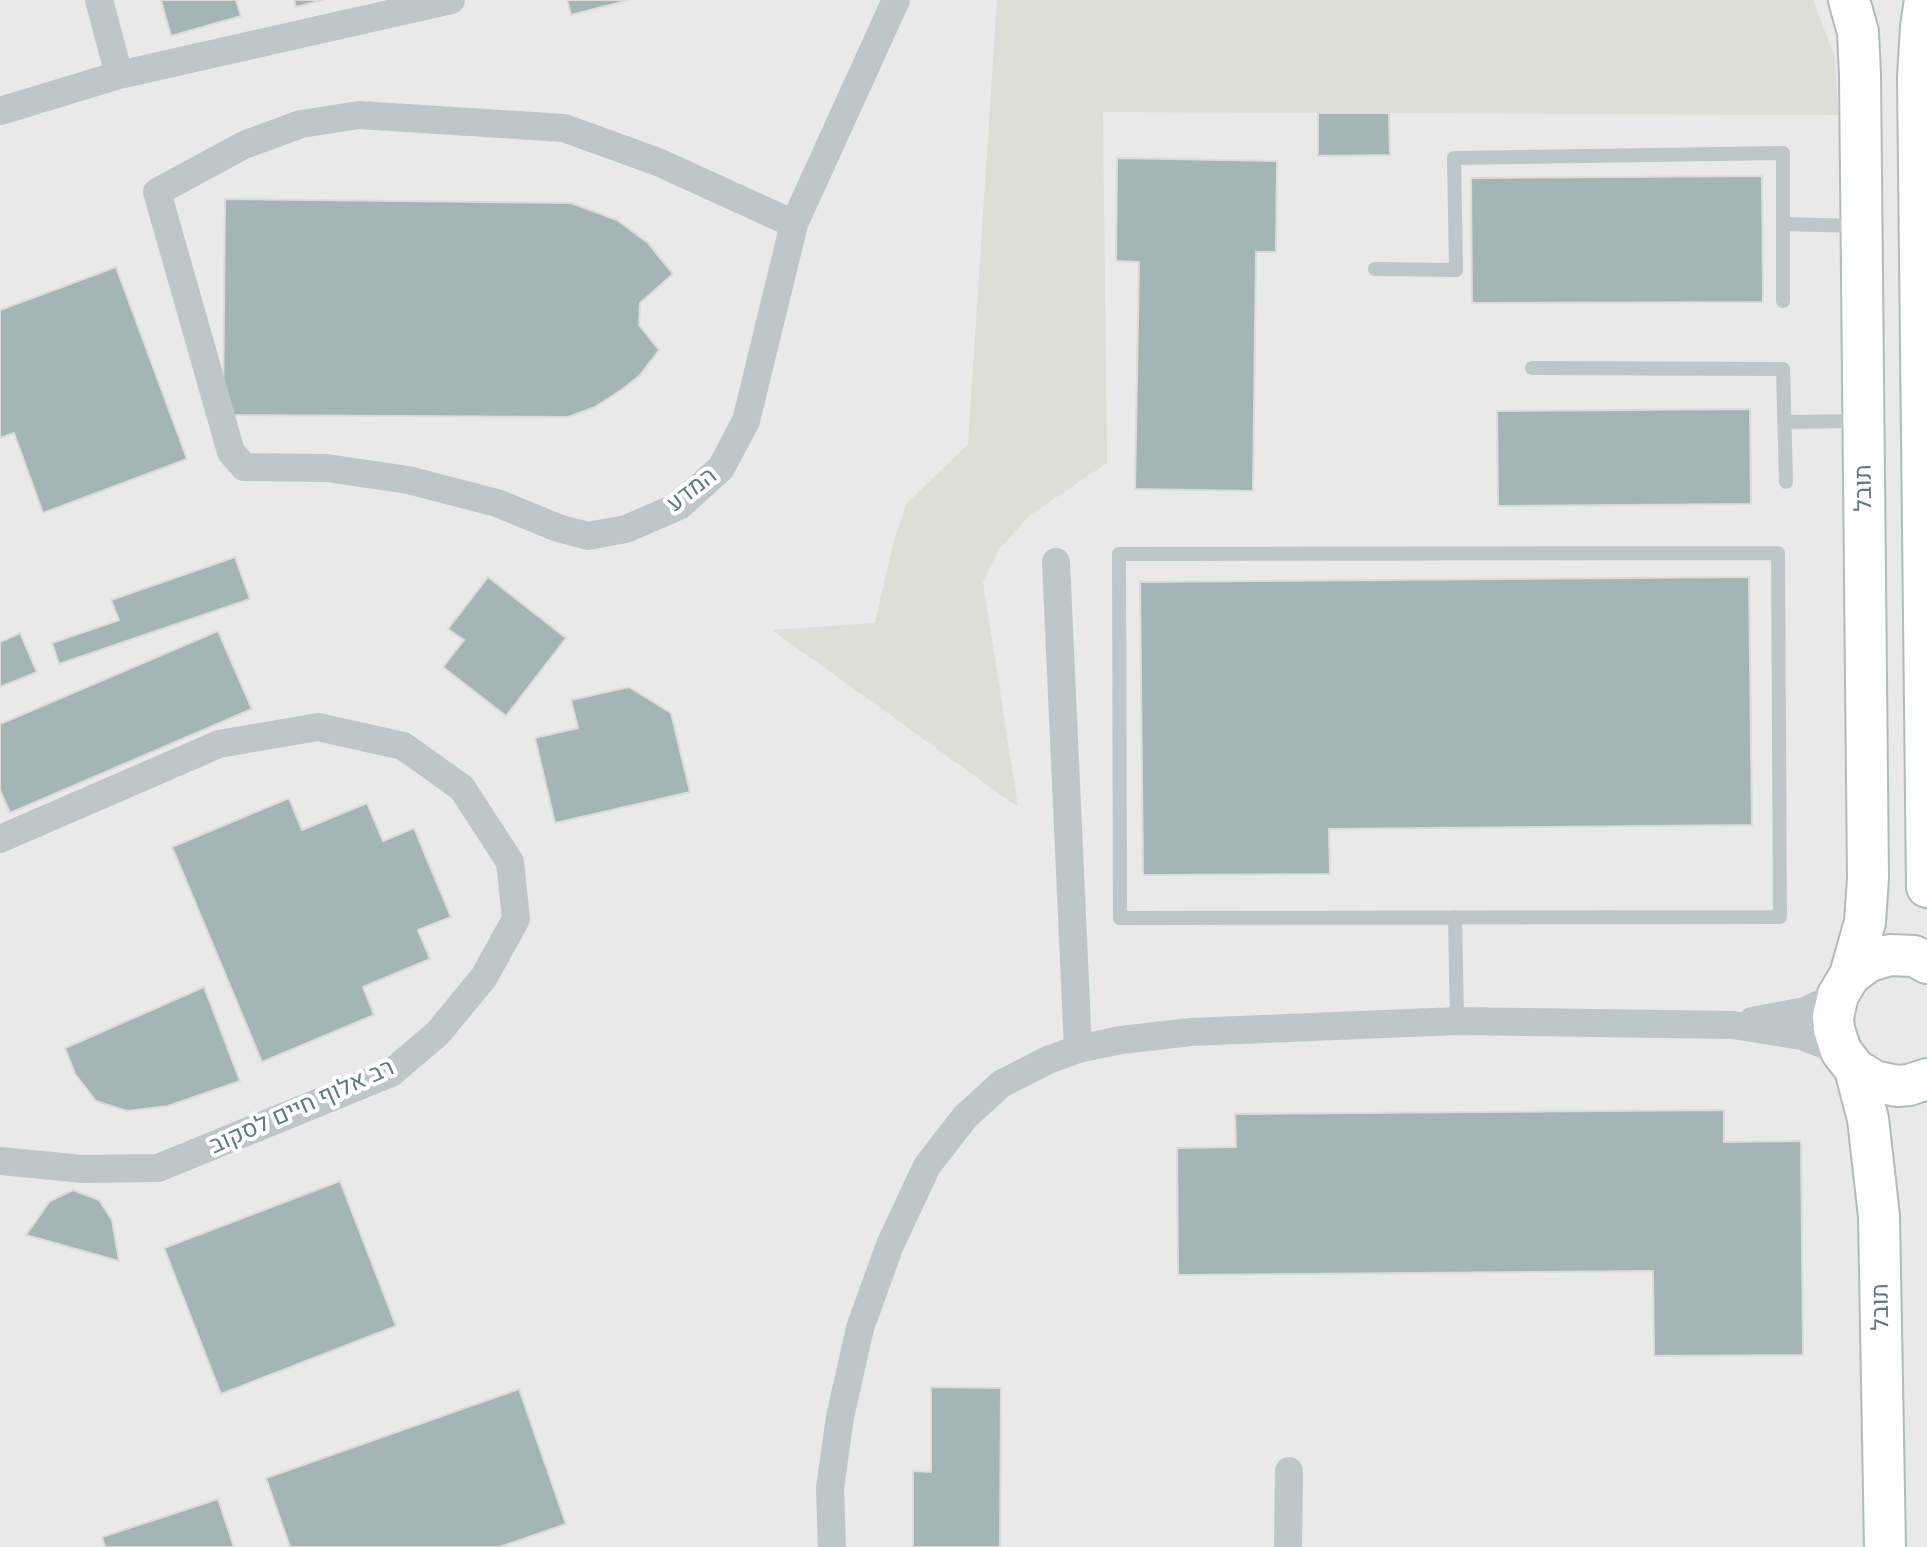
<!DOCTYPE html>
<html>
<head>
<meta charset="utf-8">
<style>
  body { margin:0 }
  canvas { display:block; background:#faf9f7 }
</style>
</head>
<body>
<canvas width="1927" height="1547"></canvas>
<script>
const context = document.querySelector('canvas').getContext('2d');
context.lineJoin = 'round';
function fill(path, color) { context.fillStyle = color; context.fill(path, 'evenodd'); }
const poly = rows => new Path2D(rows.map(r => 'M' + r).join(''));
function trace(path, color, width, dash) { context.strokeStyle = color; context.lineWidth = width; context.lineCap = dash ? 'butt' : 'round'; context.setLineDash(dash || []); context.stroke(path); }
function label(font, color, halo, rows, align = 'center') {
  context.font = font + ' "Noto Sans",Heebo,sans-serif'; context.lineWidth = 8; context.setLineDash([]); context.textBaseline = 'middle'; context.strokeStyle = halo; context.fillStyle = color; for (const [text, x, y, turn = 0] of rows) {
    context.save(); context.translate(x, y); context.rotate((+turn || 0) * Math.PI / 180); context.textAlign = isNaN(turn) ? turn : align; if (halo) context.strokeText(text, 0, 0); context.fillText(text, 0, 0); context.restore();
  }
}
const built = poly([
  [0,0,1927,0,1927,1547,0,1547]
]);
const green = poly([
  [997,0,1813,0,1834,55,1839,115,1103,112,1107,463,1030,515,1000,548,983,582,1018,807,772,630,875,623,894,540,907,503,968,444]
]);
const building = poly([
  [161,0,236,0,241,16,171,36,161,0],
  [294,0,323,0,296,7,294,0],
  [567,0,629,0,571,15,567,0],
  [1318,113,1389,113,1390,155,1318,156,1318,113],
  [1117,158,1277,161,1276,252,1256,252,1253,491,1135,489,1139,262,1116,261,1117,158],
  [1762,176,1763,302,1472,303,1471,178,1762,176],
  [225,199,571,203,617,220,648,243,673,274,640,303,639,325,659,350,640,375,624,388,595,407,568,417,223,415,225,199],
  [116,267,187,459,43,513,14,433,0,438,0,310,116,267],
  [1750,409,1751,504,1498,506,1497,411,1750,409],
  [235,557,250,599,59,664,52,643,119,620,111,600,235,557],
  [488,577,566,638,506,716,443,667,464,640,448,629,488,577],
  [1749,577,1752,825,1329,829,1330,874,1143,875,1140,582,1749,577],
  [218,631,252,709,10,813,0,790,0,724,218,631],
  [20,633,37,672,0,687,0,642,20,633],
  [629,687,671,713,690,792,555,823,535,738,578,728,571,700,629,687],
  [289,798,302,830,367,803,383,841,414,828,451,917,418,930,430,959,363,987,374,1015,262,1062,172,847,289,798],
  [204,987,240,1081,168,1106,127,1111,96,1101,75,1074,65,1048,204,987],
  [1724,1110,1724,1142,1801,1141,1803,1355,1654,1356,1653,1271,1178,1275,1177,1148,1236,1147,1235,1114,1724,1110],
  [340,1181,396,1326,221,1394,164,1248,340,1181],
  [73,1190,99,1200,112,1220,119,1261,26,1235,50,1201,73,1190],
  [931,1387,1001,1388,1000,1547,913,1547,913,1471,931,1472,931,1387],
  [519,1389,566,1524,500,1547,290,1547,266,1478,519,1389],
  [218,1499,234,1547,105,1547,102,1537,218,1499]
]);
const lane = poly([
  [1783,224,1859,226],
  [1375,269,1456,270,1454,158,1783,153,1783,301],
  [1532,368,1783,369,1786,482],
  [1784,422,1860,421],
  [1778,553,1780,917,1120,918,1119,554,1778,553],
  [1455,917,1457,1021]
]);
const street = poly([
  [119,75,451,0],
  [0,111,119,75,99,0],
  [794,224,658,162,564,128,359,115,301,124,244,145,157,192,231,452,244,467,327,468,408,480,497,503,558,528,588,536,626,529,679,506,721,468,746,421,794,224,896,0],
  [1056,562,1078,1049],
  [0,839,219,744,318,727,403,746,462,788,510,862,516,919,484,977,438,1033,391,1073,158,1168,83,1169,0,1161],
  [1752,1021,1805,1011,1838,995],
  [832,1547,830,1488,840,1417,860,1328,890,1245,927,1166,965,1117,1001,1084,1048,1060,1078,1049,1121,1040,1191,1032,1457,1021,1733,1025,1801,1036,1841,1051],
  [1288,1547,1289,1471]
]);
const secondary = poly([
  [1849,0,1858,32,1860,75,1868,878,1865,922,1850,975],
  [1925,0,1921,27,1918,77,1927,887],
  [1927,963,1914,956,1890,955,1869,961,1850,975,1838,995,1833,1017,1834,1029,1841,1051,1855,1069,1874,1081,1897,1086,1909,1085,1927,1079],
  [1855,1069,1868,1119,1879,1216,1885,1547]
]);
const streetNames = [
  ["תובל",1864,488,-91],
  ["המדע",692,490,-38],
  ["רב אלוף חיים לסקוב",302,1107,-24],
  ["תובל",1881,1307,-91]
];
fill(built, '#e8e9e8');
fill(green, '#dcdfd6');
fill(building, '#a4b5b5');
trace(building, '#dcdbd9', 2);
trace(secondary, '#b0bcbc', 44);
trace(lane, '#bdc7c7', 14);
trace(street, '#bdc7c7', 28);
trace(secondary, '#fff', 40);
label('24px', '#5e7b7d', '#fff', streetNames);
</script>
</body>
</html>
